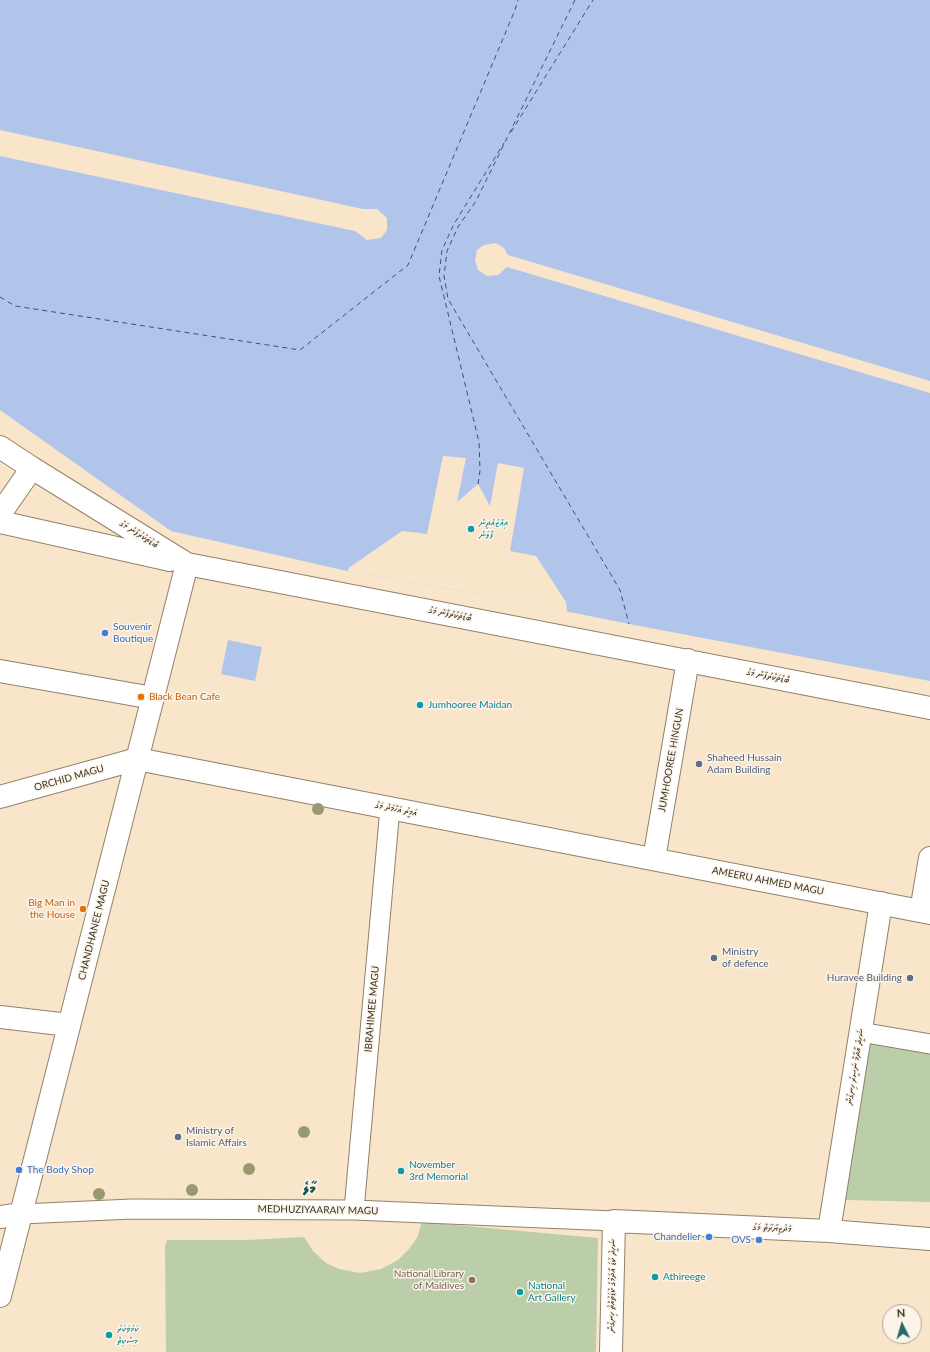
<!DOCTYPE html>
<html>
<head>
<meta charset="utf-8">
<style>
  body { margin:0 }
  #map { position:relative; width:930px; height:1352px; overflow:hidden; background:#f9e5ca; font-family:Lato,sans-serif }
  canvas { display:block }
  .north { position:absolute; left:882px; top:1304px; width:40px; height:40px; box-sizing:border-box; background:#fcf4e9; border:1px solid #aea69b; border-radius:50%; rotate:355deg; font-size:11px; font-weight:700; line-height:16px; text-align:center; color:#383026 }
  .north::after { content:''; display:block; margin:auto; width:14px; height:18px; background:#216c68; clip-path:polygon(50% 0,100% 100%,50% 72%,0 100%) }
</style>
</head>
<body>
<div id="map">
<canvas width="930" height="1352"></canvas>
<div class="north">N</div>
</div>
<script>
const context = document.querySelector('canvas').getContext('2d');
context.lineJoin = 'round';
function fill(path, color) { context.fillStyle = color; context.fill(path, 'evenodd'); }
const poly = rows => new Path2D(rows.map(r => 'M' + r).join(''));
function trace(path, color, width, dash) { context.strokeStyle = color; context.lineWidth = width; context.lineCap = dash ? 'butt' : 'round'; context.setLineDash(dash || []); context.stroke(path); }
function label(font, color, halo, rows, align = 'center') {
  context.font = font + ' Lato,"Noto Sans Thaana",sans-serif'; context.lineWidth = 3; context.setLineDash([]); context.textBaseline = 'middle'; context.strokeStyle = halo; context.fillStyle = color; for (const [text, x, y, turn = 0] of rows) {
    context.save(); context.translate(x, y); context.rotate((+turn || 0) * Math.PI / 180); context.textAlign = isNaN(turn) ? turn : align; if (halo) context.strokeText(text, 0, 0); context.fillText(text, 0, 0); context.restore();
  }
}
const green = poly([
  [864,1040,930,1051,930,1202,846,1200,841,1196],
  [422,1222,598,1238,596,1352,166,1352,165,1247,167,1240,247,1240,304,1237,313,1251,326,1263,339,1269,360,1273,381,1269,398,1260,409,1249,417,1238]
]);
const water = poly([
  [0,0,930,0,930,681,629,624,480,594,347,571,171,531,0,410,0,156,355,231,367,240,381,238,387,230,387,218,377,209,363,209,0,130],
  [228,640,262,647,255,681,221,674]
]);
const pier = poly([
  [496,243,504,248,508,255,930,381,930,393,507,267,498,275,487,276,478,270,475,260,477,250,484,245],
  [443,456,466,458,457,502,478,484,490,506,498,463,524,468,510,551,536,556,566,602,567,612,480,594,347,571,350,567,402,531,427,534]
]);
const ferry = poly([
  [575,0,476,201,458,227,447,251,444,276,448,299,620,590,629,624],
  [511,132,593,0],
  [0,297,15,306,300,350,408,265,515,10,518,0],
  [478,484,480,471,479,442,439,276,442,250,454,224,504,143]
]);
const pedestrian = poly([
  [860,1032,930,1044],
  [354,1210,390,808],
  [21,1214,132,1209,354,1210,614,1221]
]);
const minor = poly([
  [0,514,32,468],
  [0,671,153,698],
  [921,911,930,858],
  [0,1017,69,1025],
  [829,1231,881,903],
  [0,1296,21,1214],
  [611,1352,614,1221,829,1231,930,1239]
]);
const tertiary = poly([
  [0,447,32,468,187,564,930,708],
  [0,522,170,560],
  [0,797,137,759,930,913],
  [654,859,688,660],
  [0,1217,21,1214,187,564]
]);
const trees = [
  [318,809],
  [304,1132],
  [249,1169],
  [192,1190],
  [99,1194]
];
const markers = [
  [471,529,4,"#0f9aa8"],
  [105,633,4,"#3f7fe0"],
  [141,697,4,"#e8710a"],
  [420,705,4,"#0f9aa8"],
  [699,764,4,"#5c6f8a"],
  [83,909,4,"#e8710a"],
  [714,958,4,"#5c6f8a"],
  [910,978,4,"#5c6f8a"],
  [178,1137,4,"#5c6f8a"],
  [19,1170,4,"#3f7fe0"],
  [401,1171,4,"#0f9aa8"],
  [709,1237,4,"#3f7fe0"],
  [759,1240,4,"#3f7fe0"],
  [655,1277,4,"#0f9aa8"],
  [472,1280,4,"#8d6e63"],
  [520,1292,4,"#0f9aa8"],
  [109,1335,4,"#0f9aa8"]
];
const cultureNames = [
  ["އިއްޒުއްދީން",479,523],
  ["ފާލަން",479,535],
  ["Jumhooree Maidan",428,705],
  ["November",409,1165],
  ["3rd Memorial",409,1177],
  ["Athireege",663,1277],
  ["National",528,1286],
  ["Art Gallery",528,1298],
  ["ކަޅުވަކަރު",117,1329],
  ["މިސްކިތް",117,1341]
];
const streetNames = [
  ["ބޮޑުތަކުރުފާނު މަގު",139,534,32],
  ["ބޮޑުތަކުރުފާނު މަގު",450,614,11],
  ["ބޮޑުތަކުރުފާނު މަގު",768,676,11],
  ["JUMHOOREE HINGUN",671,760,-80],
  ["ORCHID MAGU",69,778,-16],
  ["އަމީރު އަހްމަދު މަގު",396,809,11],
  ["AMEERU AHMED MAGU",768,881,11],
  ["CHANDHANEE MAGU",94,930,-76],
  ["IBRAHIMEE MAGU",372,1009,-85],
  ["ޝަހީދު އާދާމް ނަސީރު ހިނގުން",855,1067,-81],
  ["MEDHUZIYAARAIY MAGU",318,1210,1],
  ["މެދުޒިޔާރާތް މަގު",772,1228,3],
  ["ޝަހީދު ކުޑަ އާދަމުގެ ކުޑަތުއްތު ހިނގުން",612,1286,-89]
];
const shopNames = [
  ["Souvenir",113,627],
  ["Boutique",113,639],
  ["The Body Shop",27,1170],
  ["Chandelier",701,1237,"right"],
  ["OVS",751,1240,"right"]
];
const foodNames = [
  ["Black Bean Cafe",149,697],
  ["Big Man in",75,903,"right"],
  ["the House",75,915,"right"]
];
const serviceNames = [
  ["Shaheed Hussain",707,758],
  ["Adam Building",707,770],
  ["Ministry",722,952],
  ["of defence",722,964],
  ["Huravee Building",902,978,"right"],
  ["Ministry of",186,1131],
  ["Islamic Affairs",186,1143]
];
const educationNames = [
  ["National Library",464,1274],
  ["of Maldives",464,1286]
];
const townNames = [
  ["މާލެ",309,1188]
];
fill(green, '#bccea9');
fill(water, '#b1c5eb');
fill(pier, '#f9e5ca');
trace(ferry, '#375081', 1, [5, 4]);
trace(pedestrian, '#938169', 21);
trace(minor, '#938169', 24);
trace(tertiary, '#938169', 24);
trace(pedestrian, '#fff', 19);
trace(minor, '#fff', 22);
trace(tertiary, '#fff', 22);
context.fillStyle = '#969a6e';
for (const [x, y] of trees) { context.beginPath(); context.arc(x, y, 6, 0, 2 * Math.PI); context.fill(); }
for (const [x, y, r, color] of markers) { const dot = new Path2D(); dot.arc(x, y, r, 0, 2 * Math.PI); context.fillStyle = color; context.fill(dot); trace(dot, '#fcf4e9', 1.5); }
label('10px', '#0d838f', '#fcf4e9', cultureNames, 'left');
label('10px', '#383026', '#fcf4e9', streetNames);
label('10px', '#366cbe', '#fcf4e9', shopNames, 'left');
label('10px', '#c56008', '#fcf4e9', foodNames, 'left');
label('10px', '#4e5e75', '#fcf4e9', serviceNames, 'left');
label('10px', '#785e54', '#fcf4e9', educationNames, 'right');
label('bold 18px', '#16524f', '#fcf4e9', townNames);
</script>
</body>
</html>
